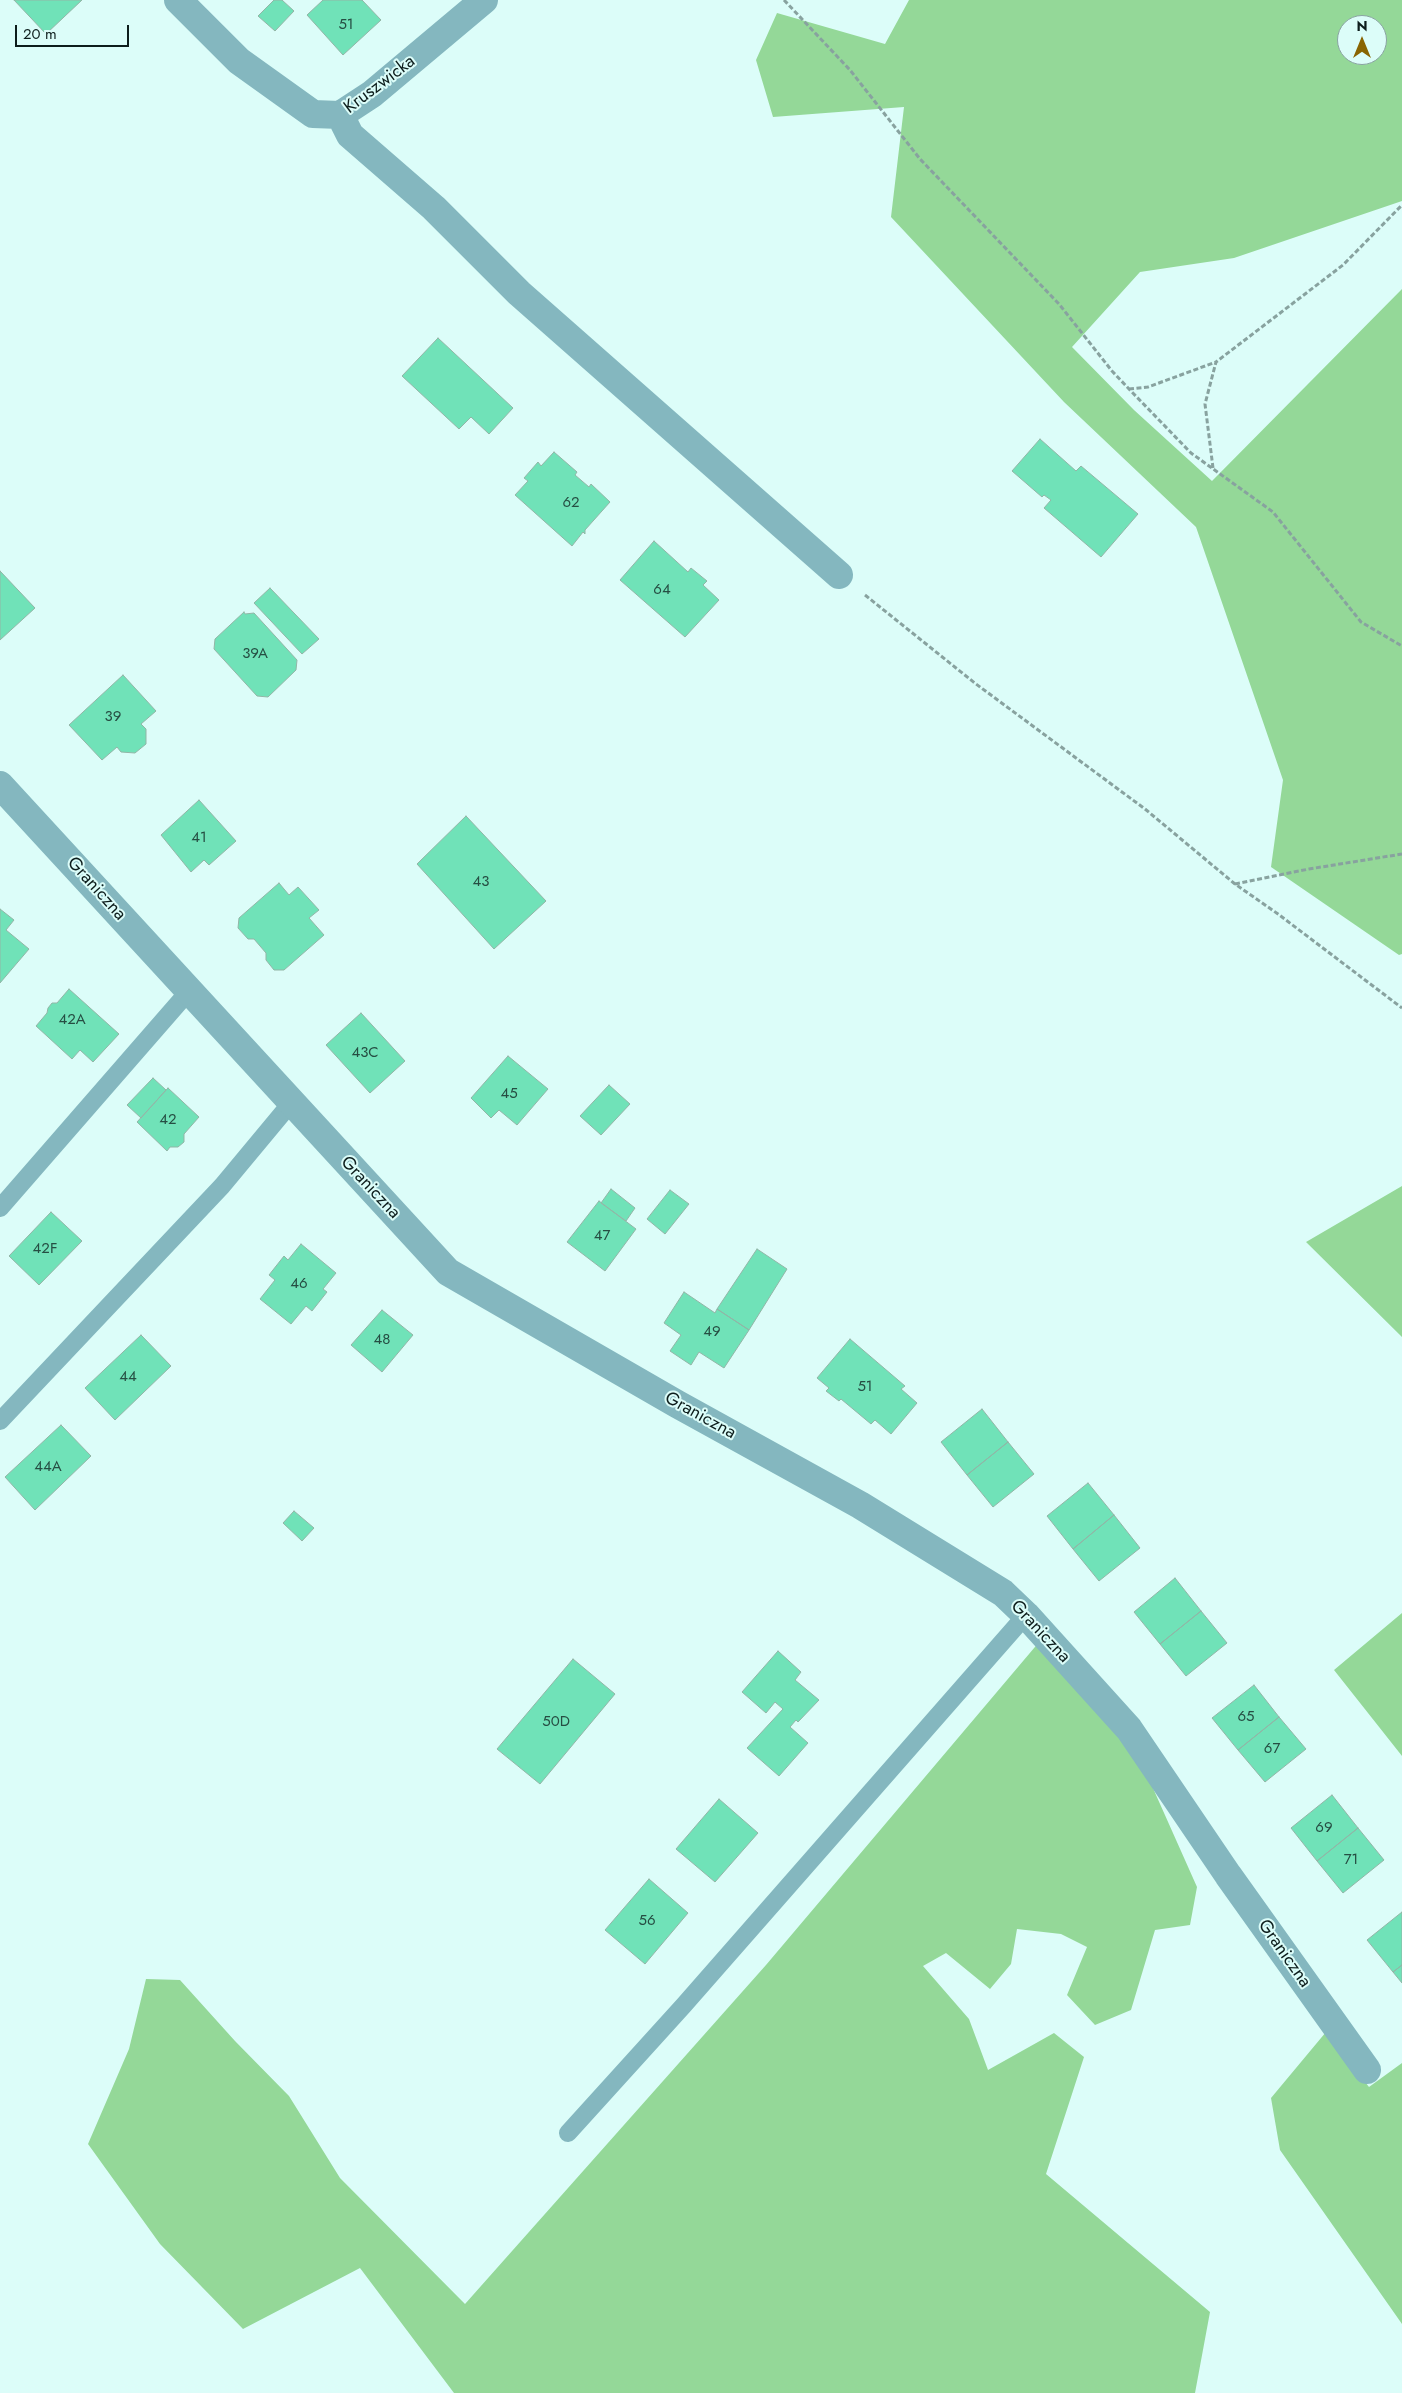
<!DOCTYPE html>
<html>
<head>
<meta charset="utf-8">
<style>
  body { margin:0 }
  #map { position:relative; width:1402px; height:2393px; overflow:hidden; background:#dcfdf9; font-family:Jost,sans-serif }
  canvas { display:block }
  .north { position:absolute; left:1337px; top:15px; width:50px; height:50px; box-sizing:border-box; background:#dcfdf9; border:1px solid #89a3a1; border-radius:50%; rotate:0deg; font-size:14px; font-weight:700; line-height:20px; text-align:center; color:#0d1d1c }
  .north::after { content:''; display:block; margin:auto; width:18px; height:22px; background:#896502; clip-path:polygon(50% 0,100% 100%,50% 72%,0 100%) }
  .scale { position:absolute; left:15px; top:25px; width:114px; height:22px; box-sizing:border-box; border:2px solid #0d1d1c; border-top:0; padding-left:6px; font-size:15px; line-height:18px; white-space:nowrap; color:#0d1d1c; -webkit-text-stroke:4px #dcfdf9; paint-order:stroke }
</style>
</head>
<body>
<div id="map">
<canvas width="1402" height="2393"></canvas>
<div class="north">N</div>
<div class="scale">20 m</div>
</div>
<script>
const context = document.querySelector('canvas').getContext('2d');
context.lineJoin = 'round';
function fill(path, color) { context.fillStyle = color; context.fill(path, 'evenodd'); }
const poly = rows => new Path2D(rows.map(r => 'M' + r).join(''));
function trace(path, color, width, dash) { context.strokeStyle = color; context.lineWidth = width; context.lineCap = dash ? 'butt' : 'round'; context.setLineDash(dash || []); context.stroke(path); }
function label(font, color, halo, rows, align = 'center') {
  context.font = font + ' Jost,sans-serif'; context.lineWidth = 4; context.setLineDash([]); context.textBaseline = 'middle'; context.strokeStyle = halo; context.fillStyle = color; for (const [text, x, y, turn = 0] of rows) {
    context.save(); context.translate(x, y); context.rotate((+turn || 0) * Math.PI / 180); context.textAlign = isNaN(turn) ? turn : align; if (halo) context.strokeText(text, 0, 0); context.fillText(text, 0, 0); context.restore();
  }
}
const green = poly([
  [909,0,1402,0,1402,201,1234,258,1140,272,1072,347,1134,410,1212,481,1402,289,1402,954,1399,955,1271,867,1283,780,1196,527,1064,402,891,217,904,107,773,117,756,60,777,13,885,44],
  [1347,25,1377,25,1377,55,1347,55],
  [1402,1186,1402,1337,1306,1242],
  [1402,1613,1402,1756,1334,1670],
  [1040,1641,1144,1768,1197,1887,1190,1925,1155,1930,1131,2010,1095,2025,1067,1995,1087,1947,1061,1934,1017,1929,1011,1964,990,1989,946,1953,923,1966,969,2019,988,2070,1054,2033,1084,2057,1046,2174,1210,2312,1195,2393,454,2393,360,2268,243,2329,160,2244,88,2144,129,2049,146,1979,180,1980,235,2041,289,2096,340,2178,465,2304,766,1965],
  [1326,2032,1369,2087,1402,2063,1402,2324,1280,2150,1271,2098]
]);
const building = poly([
  [14,0,82,0,46,34,14,0],
  [274,0,282,0,294,11,275,31,258,16,274,0],
  [323,0,362,0,381,20,343,55,307,15,323,0],
  [438,338,513,408,489,434,471,417,459,429,402,376,438,338],
  [1040,439,1076,471,1081,466,1138,514,1101,557,1044,508,1051,500,1044,495,1042,497,1012,471,1040,439],
  [554,452,577,472,575,475,589,487,591,484,610,502,585,530,585,534,583,532,572,546,515,495,528,481,524,478,538,462,541,466,554,452],
  [654,541,688,572,691,568,707,581,703,585,719,600,685,637,620,580,654,541],
  [0,571,35,608,0,640,0,571],
  [270,588,319,639,302,654,254,603,270,588],
  [244,612,245,614,254,613,297,660,296,670,268,697,257,696,214,649,215,639,244,612],
  [123,675,156,711,141,724,146,729,146,744,135,753,121,752,117,747,102,760,69,725,123,675],
  [199,800,236,841,209,865,204,860,191,872,161,835,199,800],
  [466,816,546,901,494,949,417,864,466,816],
  [279,883,289,895,298,887,319,910,309,918,324,935,284,970,274,970,266,960,266,953,254,939,248,939,238,928,239,918,279,883],
  [0,909,14,920,6,930,29,949,0,983,0,909],
  [69,989,119,1034,93,1062,80,1050,72,1059,36,1026,47,1013,48,1008,52,1003,57,1003,69,989],
  [361,1013,405,1061,370,1093,326,1045,361,1013],
  [508,1056,548,1089,517,1125,499,1110,491,1118,471,1098,508,1056],
  [153,1078,166,1090,141,1118,127,1105,153,1078],
  [609,1085,630,1104,601,1135,580,1116,609,1085],
  [168,1088,199,1117,184,1134,184,1142,178,1147,170,1147,167,1151,137,1122,168,1088],
  [611,1189,635,1208,626,1221,601,1203,611,1189],
  [670,1190,689,1204,665,1234,647,1219,670,1190],
  [599,1201,636,1229,605,1271,567,1242,599,1201],
  [51,1212,82,1241,39,1285,9,1256,51,1212],
  [301,1244,336,1273,323,1289,327,1292,312,1311,306,1306,291,1324,260,1299,275,1280,269,1275,284,1256,288,1260,301,1244],
  [757,1249,787,1269,749,1330,717,1309,757,1249],
  [684,1292,715,1313,717,1309,749,1330,724,1368,699,1352,691,1365,670,1351,681,1335,664,1323,684,1292],
  [382,1310,413,1335,382,1372,351,1345,382,1310],
  [141,1335,171,1366,115,1420,85,1388,141,1335],
  [850,1339,905,1386,901,1389,917,1403,891,1434,875,1420,871,1424,841,1399,839,1401,826,1391,829,1388,817,1378,850,1339],
  [982,1409,1008,1442,967,1475,941,1442,982,1409],
  [61,1425,91,1456,35,1510,5,1477,61,1425],
  [1008,1442,1034,1474,993,1507,967,1475,1008,1442],
  [1088,1483,1114,1515,1073,1549,1047,1516,1088,1483],
  [294,1511,314,1528,302,1541,283,1523,294,1511],
  [1114,1515,1140,1548,1099,1581,1073,1549,1114,1515],
  [1175,1578,1201,1611,1160,1644,1134,1612,1175,1578],
  [1201,1611,1227,1643,1186,1676,1160,1644,1201,1611],
  [778,1651,801,1672,795,1680,819,1700,798,1722,796,1720,790,1727,808,1743,779,1776,747,1748,783,1709,775,1702,766,1713,742,1692,778,1651],
  [573,1659,615,1694,540,1784,497,1749,573,1659],
  [1254,1685,1279,1717,1238,1750,1212,1718,1254,1685],
  [1279,1717,1306,1749,1265,1782,1238,1750,1279,1717],
  [1332,1795,1358,1828,1317,1861,1291,1828,1332,1795],
  [719,1799,758,1833,715,1882,676,1849,719,1799],
  [1358,1828,1384,1860,1343,1893,1317,1861,1358,1828],
  [649,1879,688,1913,645,1964,605,1930,649,1879],
  [1402,1912,1402,1965,1393,1972,1367,1940,1402,1912],
  [1402,1965,1402,1983,1393,1972,1402,1965]
]);
const path = poly([
  [784,0,850,70,920,159,1059,304,1112,371,1129,389,1191,453,1273,512,1361,622,1402,646],
  [1129,389,1148,387,1216,362],
  [1213,468,1205,404,1216,362,1343,265,1402,205],
  [865,595,976,684,1145,809,1235,884,1278,914,1402,1008],
  [1235,884,1309,869,1402,854]
]);
const service = poly([
  [0,1208,189,991],
  [0,1421,222,1186,291,1103],
  [568,2133,684,2005,1026,1615]
]);
const minor = poly([
  [178,0,239,61,313,114,340,115,372,94,484,0],
  [340,115,350,135,434,208,519,293,839,575],
  [0,785,448,1272,677,1404,860,1505,1003,1593,1026,1615,1129,1729,1228,1875,1367,2070]
]);
const numberNames = [
  ["51",346,25],
  ["62",571,503],
  ["64",662,590],
  ["39A",255,654],
  ["39",113,717],
  ["41",199,838],
  ["43",481,882],
  ["42A",72,1020],
  ["43C",365,1053],
  ["45",509,1094],
  ["42",168,1120],
  ["47",602,1236],
  ["42F",45,1249],
  ["46",299,1284],
  ["49",712,1332],
  ["48",382,1340],
  ["44",128,1377],
  ["51",865,1387],
  ["44A",48,1467],
  ["65",1246,1717],
  ["50D",556,1722],
  ["67",1272,1749],
  ["69",1324,1828],
  ["71",1351,1860],
  ["56",647,1921]
];
const streetNames = [
  ["Kruszwicka",380,85,-37],
  ["Graniczna",96,889,48],
  ["Graniczna",370,1188,47],
  ["Graniczna",700,1416,29],
  ["Graniczna",1040,1632,47],
  ["Graniczna",1284,1954,55]
];
fill(green, '#94d898');
fill(building, '#70e2b8');
trace(building, '#92b5a6', 1);
trace(path, '#88a29f', 3, [5, 2.5]);
trace(service, '#84b7bf', 18);
trace(minor, '#84b7bf', 28);
label('15px', '#264e43', null, numberNames);
label('18px', '#0d1d1c', '#dcfdf9', streetNames);
</script>
</body>
</html>
